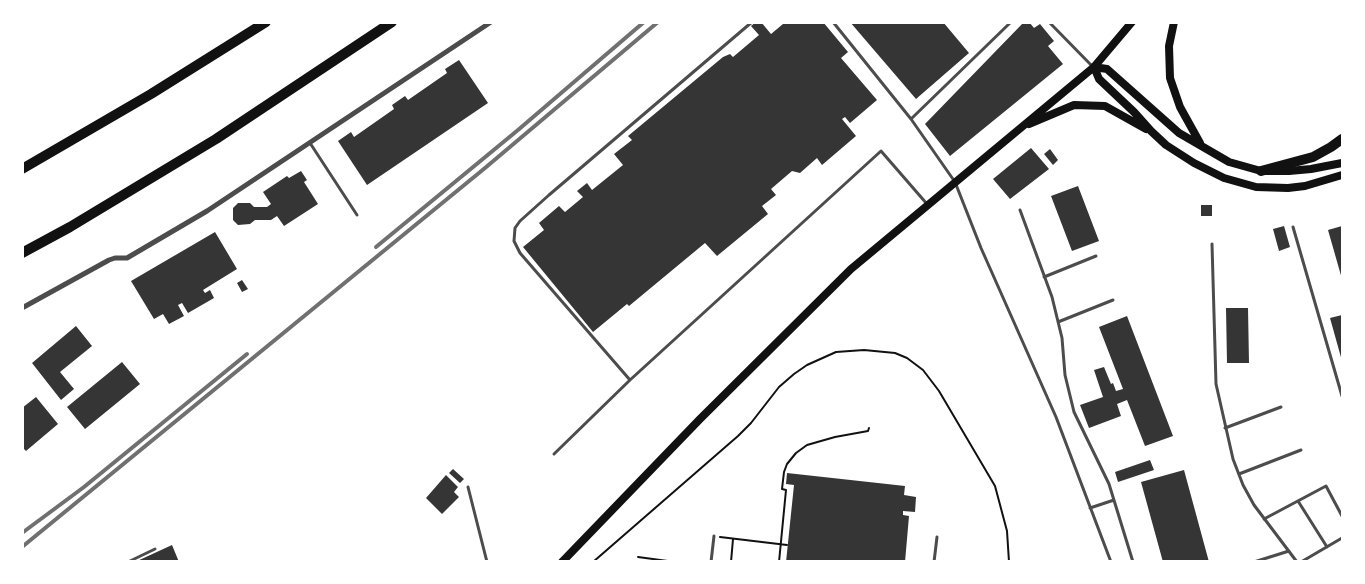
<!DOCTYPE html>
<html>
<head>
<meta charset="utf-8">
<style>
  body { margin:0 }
  #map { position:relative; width:1365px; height:584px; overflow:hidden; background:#fff; font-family:Roboto,sans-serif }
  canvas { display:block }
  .frame { position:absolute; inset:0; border:24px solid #fff; pointer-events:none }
</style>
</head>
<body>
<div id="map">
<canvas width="1365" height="584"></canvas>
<div class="frame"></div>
</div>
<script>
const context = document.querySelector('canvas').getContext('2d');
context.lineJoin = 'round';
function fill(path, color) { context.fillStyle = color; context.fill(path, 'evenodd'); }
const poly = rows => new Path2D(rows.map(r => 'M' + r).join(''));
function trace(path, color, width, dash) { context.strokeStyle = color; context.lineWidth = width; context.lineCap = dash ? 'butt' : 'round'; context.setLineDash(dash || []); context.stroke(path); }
const building = poly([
  [756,22,761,22,771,34,783,24,782,22,823,22,848,52,841,58,877,100,850,123,845,117,842,119,856,136,822,165,817,158,800,173,792,171,771,189,776,195,762,206,768,214,717,256,705,243,629,306,627,304,593,332,523,247,544,230,539,223,559,206,565,212,583,197,577,191,587,183,592,190,623,165,614,154,632,140,628,136,723,57,730,54,733,57,759,35,751,26],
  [850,22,943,22,969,53,916,99],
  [1024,22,1029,22,1034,28,1040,24,1054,41,1048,46,1063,64,950,156,925,124],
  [459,60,488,103,367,185,338,141,351,132,354,137,394,109,392,105,405,96,408,100,447,73,445,69],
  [1031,148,1049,169,1010,199,993,179],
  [1050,149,1058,160,1053,165,1044,154],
  [301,171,307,180,304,182,318,204,284,226,277,216,271,220,255,220,250,224,238,225,233,220,233,208,238,203,250,203,254,207,267,207,271,204,263,192,287,176,289,178],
  [1078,186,1099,241,1072,251,1051,196],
  [1201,205,1212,205,1212,216,1201,216],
  [1284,226,1290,247,1279,251,1273,229],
  [1342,226,1342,279,1328,230],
  [215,232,237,269,203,290,205,293,210,290,214,298,188,313,182,303,178,305,184,316,169,324,163,314,154,319,131,281],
  [242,280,248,289,242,292,237,283],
  [1226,308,1248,308,1249,363,1227,363],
  [1342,315,1342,361,1330,318],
  [1127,316,1173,436,1145,446,1127,400,1117,404,1121,416,1089,428,1080,405,1103,397,1094,370,1104,367,1111,384,1113,383,1116,391,1123,389,1099,327],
  [76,326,92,346,60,372,74,389,61,400,32,363],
  [122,362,140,384,85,429,67,407],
  [36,397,58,424,26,451,22,447,22,408],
  [1150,460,1154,470,1118,482,1115,472],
  [453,469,464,479,460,483,449,473],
  [1184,470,1209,562,1163,562,1141,482],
  [787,473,905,486,904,495,916,497,915,512,903,511,903,515,909,516,905,562,786,562,794,485,786,484],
  [446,475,458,487,454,492,459,497,442,514,426,498],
  [172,545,179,562,135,562]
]);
const path = poly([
  [720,537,787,545],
  [638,557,675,562],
  [593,562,738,436,751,423,779,387,794,374,807,365,836,352,864,350,895,353,907,358,923,370,939,391,995,486,1007,531,1009,562],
  [731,562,733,539],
  [779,562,786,490,782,489,784,472,787,464,796,453,807,445,835,437,868,431,869,428]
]);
const service = poly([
  [752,22,549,195,520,221,515,228,514,241,520,253,630,380,881,151,927,204],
  [833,22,911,119,955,182,981,248,1056,417,1111,562],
  [1049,22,1093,67],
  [911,119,1011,22],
  [310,143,357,215],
  [1020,210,1052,297,1062,338,1065,375,1074,412,1109,484,1133,562],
  [1293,227,1342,396],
  [1212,244,1216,384,1233,459,1243,485,1254,505,1297,562],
  [1044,277,1096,256],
  [1058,322,1113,300],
  [1225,428,1281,407],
  [554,454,630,380],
  [1239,474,1301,450],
  [468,487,487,562],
  [1298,501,1327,547],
  [1090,508,1114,500],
  [1264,519,1326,486,1342,516],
  [128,562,155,549],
  [711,562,714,536],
  [934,562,937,537],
  [1254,562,1289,551],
  [1301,562,1342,538]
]);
const minor = poly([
  [22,308,109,260,115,258,127,258,207,211,491,22]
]);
const secondary = poly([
  [1174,22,1169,46,1170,78,1180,107,1200,143],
  [1094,67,1099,79,1134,112,1151,131,1166,145,1194,163,1224,178,1256,187,1288,188,1305,186,1342,175],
  [1094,67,1107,69,1179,133,1229,162,1261,171,1289,171,1311,169,1342,163],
  [1029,124,1074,105,1105,106,1146,129],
  [562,562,700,419,851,269,1094,67,1132,22]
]);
const motorway = poly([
  [22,169,151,94,266,22],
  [1261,171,1313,157,1331,147,1342,139],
  [22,253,70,227,216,139,392,22]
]);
const rail = poly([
  [376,247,518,130,644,22],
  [22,533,84,487,247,354],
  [22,547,485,168,658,22]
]);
fill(building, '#353535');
trace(path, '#111', 2);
trace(service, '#4c4c4c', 3);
trace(minor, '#4c4c4c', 5);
trace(secondary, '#111', 8);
trace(motorway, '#111', 10);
trace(rail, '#707070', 4);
</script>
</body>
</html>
